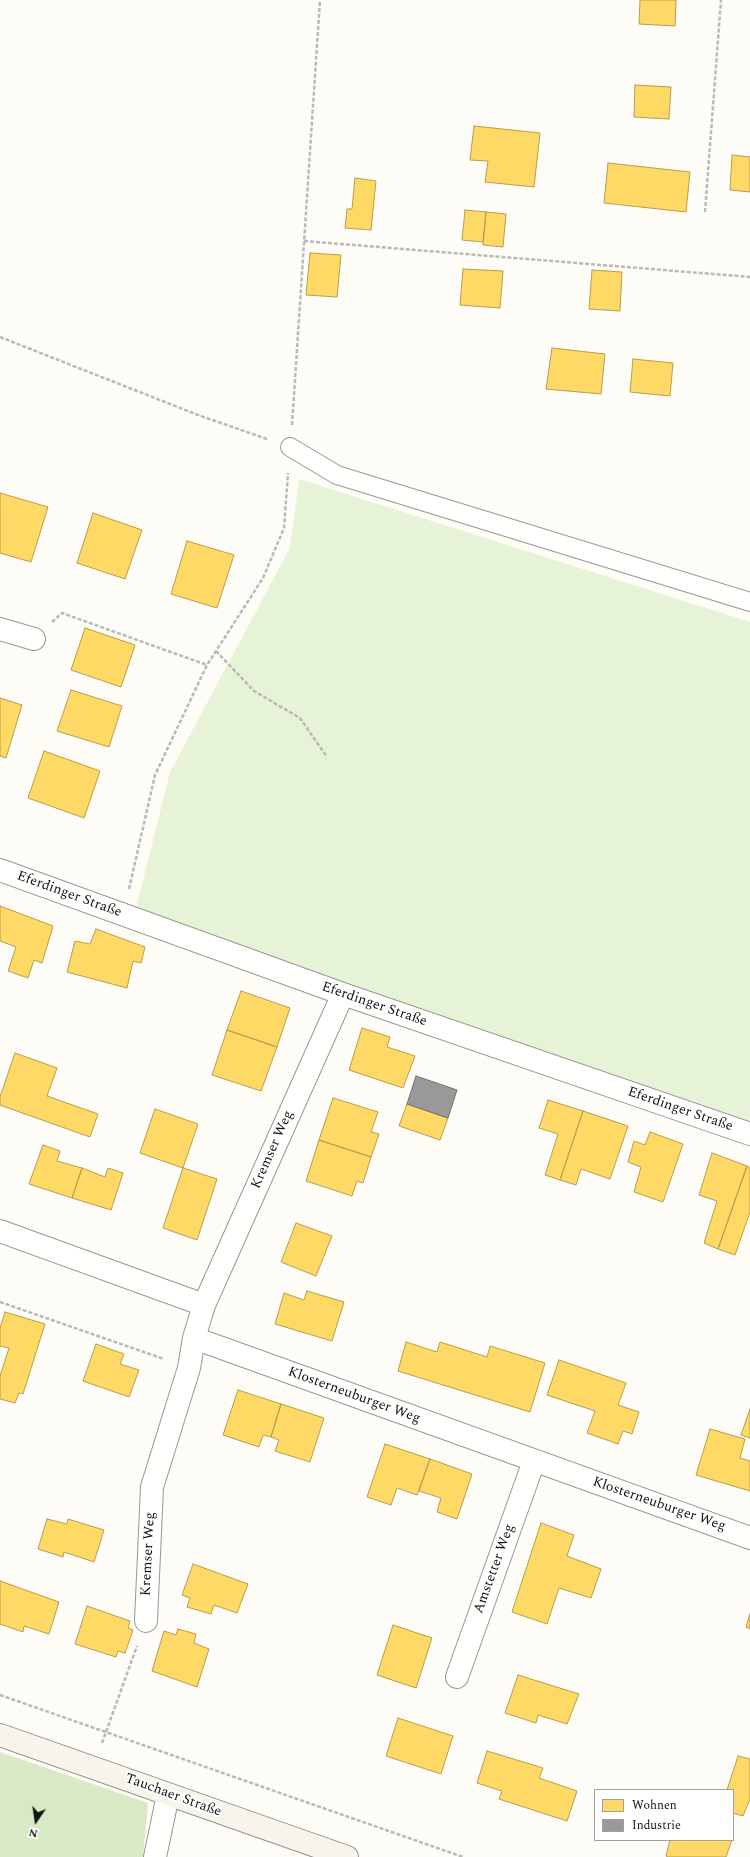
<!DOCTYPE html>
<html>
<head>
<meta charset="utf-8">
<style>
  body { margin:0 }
  #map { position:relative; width:750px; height:1857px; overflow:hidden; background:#fdfcf7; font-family:Spectral,serif }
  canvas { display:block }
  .legend { position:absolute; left:594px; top:1789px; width:140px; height:52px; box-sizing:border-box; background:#fff; border:1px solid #a0a0a0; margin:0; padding:5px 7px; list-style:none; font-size:12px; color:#111 }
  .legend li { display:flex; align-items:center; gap:8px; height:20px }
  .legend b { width:20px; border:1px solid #a0a0a0 }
  .north { position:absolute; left:16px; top:1801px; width:40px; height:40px; -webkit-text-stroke:3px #fff; paint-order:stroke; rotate:193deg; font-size:11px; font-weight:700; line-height:16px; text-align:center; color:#111 }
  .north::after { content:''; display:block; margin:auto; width:14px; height:18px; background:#111; clip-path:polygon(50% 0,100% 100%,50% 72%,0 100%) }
</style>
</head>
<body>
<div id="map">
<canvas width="750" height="1857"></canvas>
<ul class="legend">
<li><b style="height:11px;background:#ffd966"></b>Wohnen</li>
<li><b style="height:11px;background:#999"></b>Industrie</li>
</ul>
<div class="north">N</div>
</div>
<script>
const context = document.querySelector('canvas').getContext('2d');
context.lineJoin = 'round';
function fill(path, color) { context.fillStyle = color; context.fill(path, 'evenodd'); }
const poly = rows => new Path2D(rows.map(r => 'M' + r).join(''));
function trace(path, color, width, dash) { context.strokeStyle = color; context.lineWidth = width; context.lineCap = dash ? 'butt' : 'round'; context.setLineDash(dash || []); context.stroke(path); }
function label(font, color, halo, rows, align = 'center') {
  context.font = font + ' Spectral,serif'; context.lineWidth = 4; context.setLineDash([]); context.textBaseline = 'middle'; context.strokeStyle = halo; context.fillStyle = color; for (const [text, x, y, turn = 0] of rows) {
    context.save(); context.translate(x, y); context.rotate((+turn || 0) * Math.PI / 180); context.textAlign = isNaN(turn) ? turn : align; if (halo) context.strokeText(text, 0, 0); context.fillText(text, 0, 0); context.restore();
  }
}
const green = poly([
  [299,479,750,622,750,1125,136,909,170,772,290,548]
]);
const forest = poly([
  [0,1752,148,1803,143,1857,0,1857]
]);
const homes = poly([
  [640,0,676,0,675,26,639,24,640,0],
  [635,85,671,87,669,119,634,117,635,85],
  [474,126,540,133,534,187,485,182,488,161,470,160,474,126],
  [732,155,750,157,750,192,730,190,732,155],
  [608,163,690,172,686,212,604,203,608,163],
  [355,178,376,181,371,230,345,228,347,209,352,209,355,178],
  [465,210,486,212,483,242,462,240,465,210],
  [486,212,506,214,503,247,483,245,486,212],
  [310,253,341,255,337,297,306,295,310,253],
  [463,269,503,271,500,308,460,305,463,269],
  [592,270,622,272,620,311,589,309,592,270],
  [552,348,605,354,601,394,546,389,552,348],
  [633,359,673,363,670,396,630,392,633,359],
  [0,493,48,507,31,562,0,553,0,493],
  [93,513,142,530,125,579,77,563,93,513],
  [187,541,234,555,217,608,171,594,187,541],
  [85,628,135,645,121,687,71,670,85,628],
  [71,690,122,706,109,747,57,731,71,690],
  [0,698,22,705,6,758,0,756,0,698],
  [44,751,100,771,84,818,28,798,44,751],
  [0,906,53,926,42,963,34,960,28,978,8,971,16,947,0,941,0,906],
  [96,929,145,947,141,963,133,961,127,988,67,972,75,941,90,944,96,929],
  [241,991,290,1008,277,1047,227,1030,241,991],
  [362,1028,390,1037,387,1047,415,1056,403,1088,349,1070,362,1028],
  [227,1030,277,1047,261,1091,212,1075,227,1030],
  [15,1053,57,1068,47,1096,98,1114,90,1137,0,1105,0,1097,15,1053],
  [333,1098,378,1112,371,1132,379,1134,371,1157,319,1140,333,1098],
  [548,1100,583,1111,560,1180,545,1175,558,1134,539,1128,548,1100],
  [407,1104,448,1118,440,1140,399,1126,407,1104],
  [155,1109,198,1124,183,1168,140,1153,155,1109],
  [583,1111,628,1126,610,1179,581,1169,576,1185,560,1180,583,1111],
  [650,1132,683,1144,663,1202,634,1192,641,1167,628,1162,634,1141,645,1145,650,1132],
  [319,1140,371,1157,363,1183,357,1181,352,1196,306,1181,319,1140],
  [43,1145,60,1151,57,1161,82,1168,72,1198,29,1184,43,1145],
  [712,1153,747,1166,718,1249,704,1243,717,1201,699,1195,712,1153],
  [747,1166,750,1168,750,1212,735,1255,718,1249,747,1166],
  [82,1168,105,1177,108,1168,123,1173,111,1210,72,1198,82,1168],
  [183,1168,217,1179,197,1240,163,1228,183,1168],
  [296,1223,332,1236,316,1276,281,1262,296,1223],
  [307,1291,344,1302,332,1341,275,1324,284,1293,304,1300,307,1291],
  [5,1312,45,1324,23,1394,19,1393,15,1403,0,1399,0,1376,9,1348,0,1346,0,1328,5,1312],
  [406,1342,437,1352,440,1342,487,1357,490,1346,545,1363,530,1412,398,1371,406,1342],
  [96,1344,124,1354,120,1364,139,1370,129,1397,83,1381,96,1344],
  [559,1360,626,1383,618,1405,639,1412,632,1434,623,1431,618,1444,587,1433,595,1411,547,1395,559,1360],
  [238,1390,281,1404,271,1437,263,1435,259,1447,223,1435,238,1390],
  [281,1404,324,1418,310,1462,275,1451,279,1440,271,1437,281,1404],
  [750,1409,750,1438,741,1435,750,1409],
  [710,1429,745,1439,740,1458,750,1461,750,1491,696,1475,710,1429],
  [385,1444,430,1459,417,1495,397,1488,391,1505,367,1497,385,1444],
  [430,1459,472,1474,457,1519,437,1512,441,1498,419,1491,430,1459],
  [47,1519,67,1524,68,1519,104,1530,94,1562,64,1552,63,1557,38,1549,47,1519],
  [541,1523,574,1535,567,1556,601,1569,591,1598,559,1588,547,1624,512,1612,541,1523],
  [193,1564,248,1584,237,1613,214,1605,211,1614,187,1607,190,1598,182,1595,193,1564],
  [0,1581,59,1602,49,1634,24,1626,23,1632,0,1624,0,1581],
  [87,1606,130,1621,128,1628,133,1630,125,1653,118,1651,116,1657,75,1644,87,1606],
  [750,1614,750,1629,746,1627,750,1614],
  [393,1625,432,1638,416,1688,377,1675,393,1625],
  [178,1629,196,1634,194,1643,209,1649,197,1687,152,1671,164,1631,176,1635,178,1629],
  [518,1675,579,1694,567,1724,538,1715,536,1723,505,1713,518,1675],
  [398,1718,453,1736,441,1774,386,1756,398,1718],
  [487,1751,543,1768,539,1778,577,1791,567,1821,499,1799,502,1791,477,1783,487,1751],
  [738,1756,750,1759,750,1799,743,1816,733,1813,733,1790,727,1790,738,1756],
  [670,1840,732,1840,726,1857,668,1857,666,1856,670,1840]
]);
const industry = poly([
  [416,1076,457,1090,448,1118,407,1104,416,1076]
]);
const path = poly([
  [705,212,721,0],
  [304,241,750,277],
  [0,337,198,415,267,439],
  [292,425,320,0],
  [52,622,62,613,207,665],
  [216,651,254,691,300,718,327,757],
  [129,889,155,775,207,665,263,578,284,528,288,473],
  [0,1302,164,1359],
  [0,1695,463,1857],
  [102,1743,137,1646]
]);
const service = poly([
  [290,447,337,475,750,602]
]);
const minor = poly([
  [0,629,34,639],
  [0,870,343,994,750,1134],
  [0,1231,204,1305],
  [194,1338,750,1538],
  [146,1621,152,1487,189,1368,194,1338,204,1305,343,994],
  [457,1677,534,1461],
  [155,1857,168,1795]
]);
const secondary = poly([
  [0,1735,347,1857]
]);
const streetNames = [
  ["Eferdinger Straße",69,895,20],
  ["Eferdinger Straße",374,1005,19],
  ["Eferdinger Straße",680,1110,19],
  ["Kremser Weg",273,1150,-66],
  ["Klosterneuburger Weg",354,1396,20],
  ["Klosterneuburger Weg",659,1505,19],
  ["Kremser Weg",149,1554,-87],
  ["Amstetter Weg",495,1569,-70],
  ["Tauchaer Straße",173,1796,20]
];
fill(green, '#e7f3d7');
fill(forest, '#d8eac5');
fill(homes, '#ffd966');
trace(homes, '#b89d4c', 1);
fill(industry, '#999');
trace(industry, '#707070', 1);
trace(service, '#979795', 20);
trace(minor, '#979795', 24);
trace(secondary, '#8e8d8b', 24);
trace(path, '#b9b9b8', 2.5, [4, 2]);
trace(service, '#fffffe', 18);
trace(minor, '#fffffe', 22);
trace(secondary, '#f6f4eb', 22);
label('14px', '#111', '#fff', streetNames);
</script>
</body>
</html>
